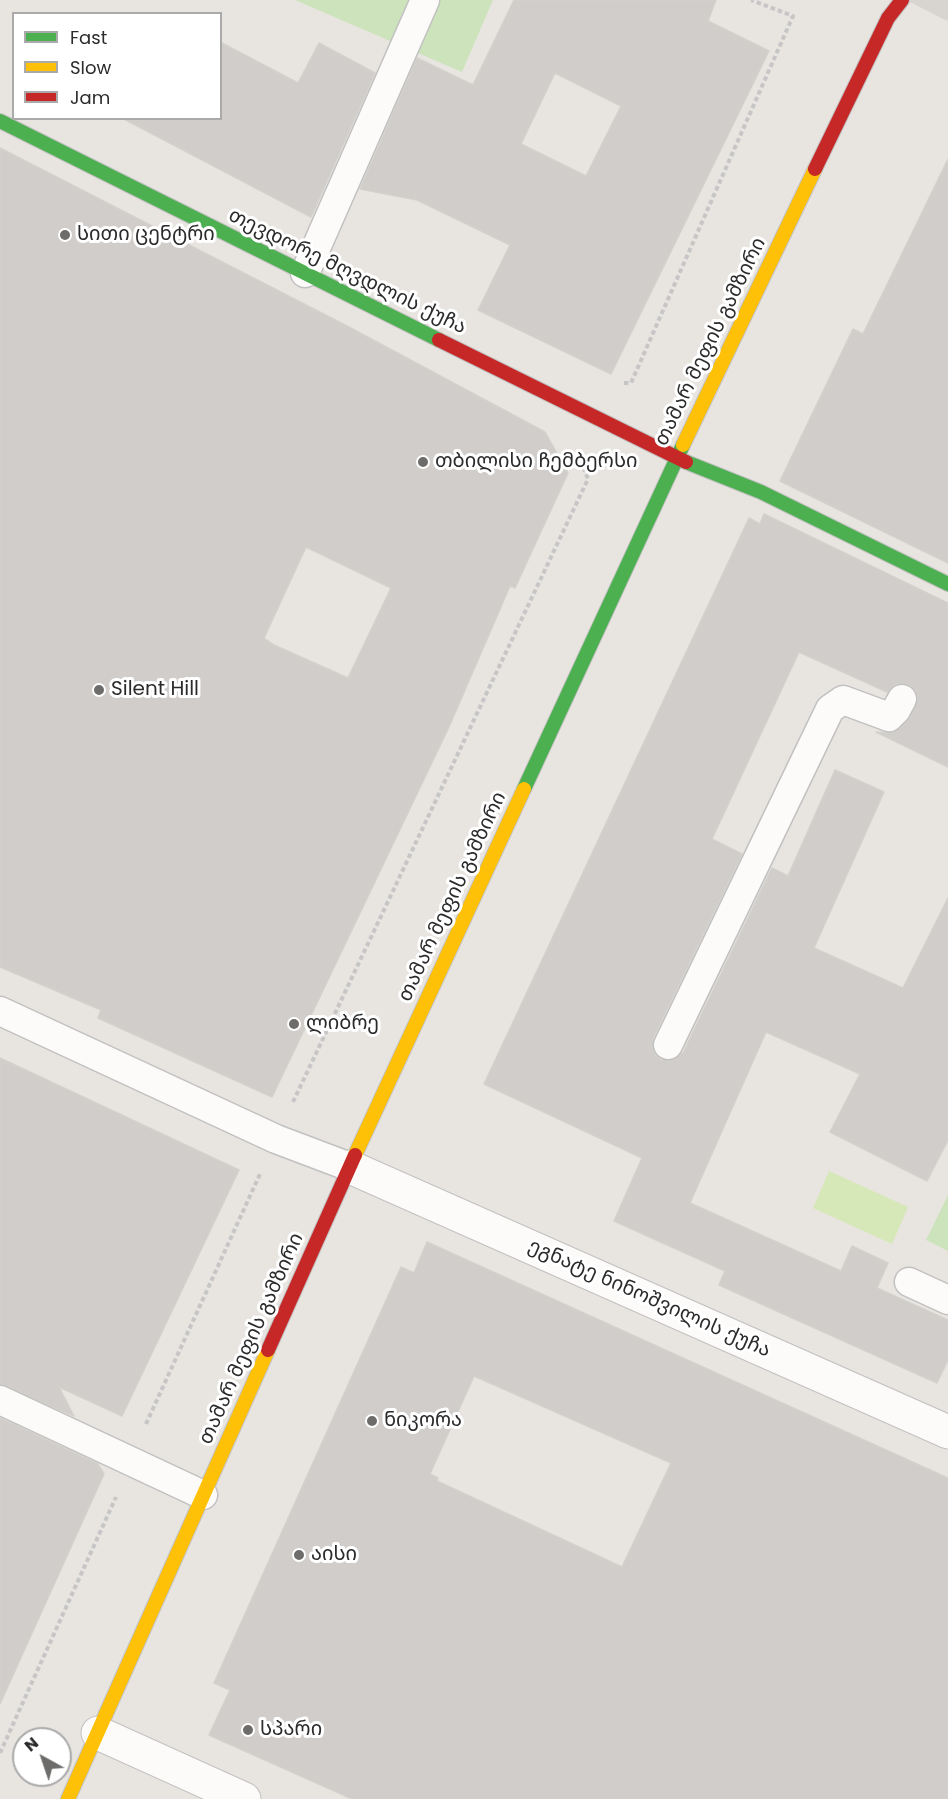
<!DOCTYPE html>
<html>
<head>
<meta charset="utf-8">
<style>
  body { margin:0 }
  #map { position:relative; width:948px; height:1799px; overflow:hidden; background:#e8e5e0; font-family:Poppins,sans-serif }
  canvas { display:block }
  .legend { position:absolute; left:12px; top:12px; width:210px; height:108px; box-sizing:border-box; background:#fff; border:2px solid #aaa; margin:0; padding:8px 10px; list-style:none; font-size:18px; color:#2b2b2b }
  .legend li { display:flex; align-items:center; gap:12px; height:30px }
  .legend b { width:30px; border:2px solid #aaa }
  .north { position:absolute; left:12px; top:1727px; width:60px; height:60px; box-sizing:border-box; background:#fff; border:2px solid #aaa; border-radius:50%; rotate:320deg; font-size:16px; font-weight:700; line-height:24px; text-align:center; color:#2b2b2b }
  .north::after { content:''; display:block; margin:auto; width:21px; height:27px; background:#6d6c6a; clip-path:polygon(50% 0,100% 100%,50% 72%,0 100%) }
</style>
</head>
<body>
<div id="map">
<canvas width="948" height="1799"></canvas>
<ul class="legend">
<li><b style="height:8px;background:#4caf50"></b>Fast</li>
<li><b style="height:8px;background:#ffc107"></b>Slow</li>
<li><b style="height:8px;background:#c62828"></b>Jam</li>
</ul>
<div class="north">N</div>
</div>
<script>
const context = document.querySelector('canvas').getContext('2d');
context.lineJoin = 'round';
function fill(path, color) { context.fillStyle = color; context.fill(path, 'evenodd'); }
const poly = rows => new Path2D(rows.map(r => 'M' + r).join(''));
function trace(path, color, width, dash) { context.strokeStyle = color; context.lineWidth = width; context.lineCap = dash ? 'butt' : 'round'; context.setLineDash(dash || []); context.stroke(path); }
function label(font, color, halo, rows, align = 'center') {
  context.font = font + ' Poppins,"Noto Sans Georgian",sans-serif'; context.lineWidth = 6; context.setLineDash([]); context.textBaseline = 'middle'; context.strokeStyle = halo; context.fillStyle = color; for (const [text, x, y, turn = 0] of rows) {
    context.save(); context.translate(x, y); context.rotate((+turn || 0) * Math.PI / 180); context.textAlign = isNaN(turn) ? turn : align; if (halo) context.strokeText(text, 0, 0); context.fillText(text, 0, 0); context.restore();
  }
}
const green = poly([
  [295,0,493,0,462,72],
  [948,1195,948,1251,926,1240]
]);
const pitch = poly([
  [829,1171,908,1207,892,1244,813,1208]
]);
const plaza = poly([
  [906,0,948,0,948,19,947,21]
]);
const building = poly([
  [514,0,716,0,708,21,769,51,611,374,478,310,510,245,417,200,360,189,417,58,473,85,514,0],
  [555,73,621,106,586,176,521,144,555,73],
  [220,42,298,83,319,43,375,73,311,217,122,118,220,118,220,42],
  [0,148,347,326,545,432,568,473,515,588,510,586,449,727,272,1097,98,1018,101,1010,0,967,0,148],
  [306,547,391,588,348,678,274,645,264,638,306,547],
  [948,159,948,563,780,481,853,329,863,334,948,159],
  [764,514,948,603,948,767,876,732,893,733,910,718,918,699,916,691,910,685,902,683,894,685,887,692,799,652,712,839,742,854,653,1038,652,1047,655,1055,661,1060,670,1061,683,1053,772,868,788,876,835,770,884,792,814,948,903,988,948,898,948,1140,927,1181,830,1132,860,1074,766,1032,690,1203,841,1271,852,1246,888,1263,877,1288,948,1320,948,1360,937,1383,719,1285,725,1271,614,1221,642,1158,484,1084,749,518,760,524,764,514],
  [0,1058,239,1170,122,1416,59,1387,74,1416,0,1384,0,1058],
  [427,1242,948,1478,948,1799,352,1799,209,1735,230,1690,214,1683,401,1267,414,1273,427,1242],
  [474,1376,671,1463,622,1567,437,1481,438,1478,430,1474,474,1376],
  [0,1418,98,1464,104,1474,0,1704,0,1418]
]);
const path = poly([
  [624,383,631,383,793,16,751,0],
  [293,1102,588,479,579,457],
  [146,1424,260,1174],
  [0,1753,116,1497]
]);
const lane = poly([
  [305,273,425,0],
  [0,1011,276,1139,350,1167],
  [668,1045,830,709,843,700,889,717,896,710,902,699],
  [909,1282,948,1300],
  [0,1400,203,1495]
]);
const street = poly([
  [350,1167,948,1432],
  [98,1733,244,1799]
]);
const fast = poly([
  [0,121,439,340],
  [686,462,761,492,948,584],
  [524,789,683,445]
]);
const slow = poly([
  [683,445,815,169],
  [355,1155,524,789],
  [68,1799,268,1350]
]);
const jam = poly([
  [815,169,888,18,902,0],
  [439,340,686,462],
  [268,1350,355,1155]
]);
const markers = [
  [65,235,6,"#6d6c6a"],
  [423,462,6,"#6d6c6a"],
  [99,690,6,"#6d6c6a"],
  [294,1024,6,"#6d6c6a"],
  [372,1421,6,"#6d6c6a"],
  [299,1555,6,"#6d6c6a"],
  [248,1730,6,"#6d6c6a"]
];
const poiNames = [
  ["სითი ცენტრი",77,235],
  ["თბილისი ჩემბერსი",435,462],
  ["Silent Hill",111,690],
  ["ლიბრე",306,1024],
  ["ნიკორა",384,1421],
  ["აისი",311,1555],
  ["სპარი",260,1730]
];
const streetNames = [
  ["თევდორე მღვდლის ქუჩა",347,272,26],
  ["თამარ მეფის გამზირი",711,342,-64],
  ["თამარ მეფის გამზირი",453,897,-65],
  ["ეგნატე ნინოშვილის ქუჩა",649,1299,24],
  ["თამარ მეფის გამზირი",252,1339,-66]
];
fill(green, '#cce3bb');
fill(pitch, '#d6e7b8');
fill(plaza, '#d8d5d0');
fill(building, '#d0cdca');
trace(building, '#d3d1cc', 1.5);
trace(lane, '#c2c1c1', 31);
trace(street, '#c2c1c1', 35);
trace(fast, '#c2c1c1', 16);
trace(slow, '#c2c1c1', 16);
trace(jam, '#c2c1c1', 16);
trace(path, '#c6c6c6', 4, [4.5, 3]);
trace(lane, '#fcfbfa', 28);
trace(street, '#fcfbfa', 33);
trace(fast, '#4caf50', 14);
trace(slow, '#ffc107', 14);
trace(jam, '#c62828', 14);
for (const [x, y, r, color] of markers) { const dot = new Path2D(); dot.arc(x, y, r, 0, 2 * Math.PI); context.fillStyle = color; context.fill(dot); trace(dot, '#fff', 2); }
label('20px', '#2b2b2b', '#fff', poiNames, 'left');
label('20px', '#2b2b2b', '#fff', streetNames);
</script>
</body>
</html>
